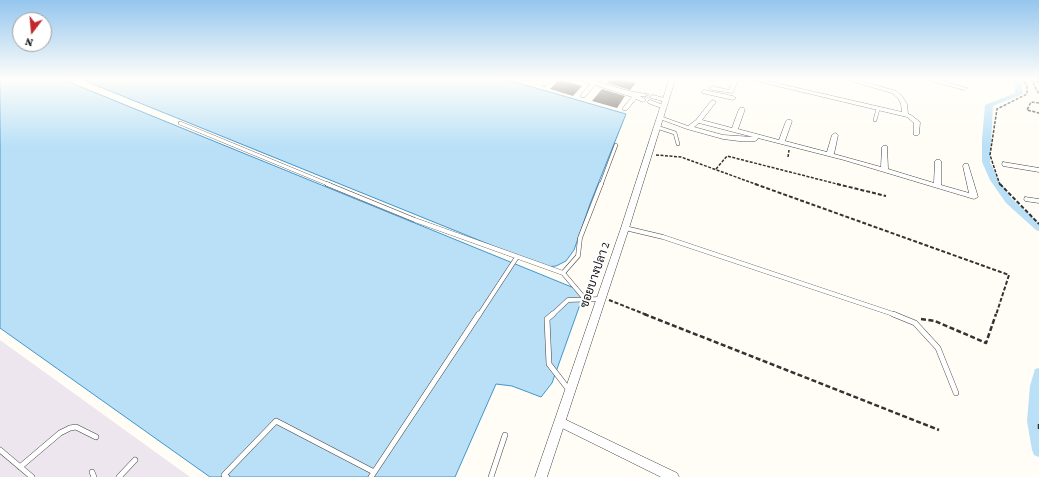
<!DOCTYPE html>
<html>
<head>
<meta charset="utf-8">
<style>
  body { margin:0 }
  #map { position:relative; width:1039px; height:477px; overflow:hidden; background:#fffdf5; font-family:"Crimson Pro",serif }
  canvas { display:block }
  .north { position:absolute; left:12px; top:12px; width:40px; height:40px; box-sizing:border-box; background:#fff; border:1px solid #a0a0a0; border-radius:50%; rotate:196deg; font-size:11px; font-weight:700; line-height:16px; text-align:center; color:#111 }
  .north::after { content:''; display:block; margin:auto; width:14px; height:18px; background:#c4262e; clip-path:polygon(50% 0,100% 100%,50% 72%,0 100%) }
</style>
</head>
<body>
<div id="map">
<canvas width="1039" height="477"></canvas>
<div class="north">N</div>
</div>
<script>
const context = document.querySelector('canvas').getContext('2d');
context.lineJoin = 'round';
function fill(path, color) { context.fillStyle = color; context.fill(path, 'evenodd'); }
const poly = rows => new Path2D(rows.map(r => 'M' + r).join(''));
function trace(path, color, width, dash) { context.strokeStyle = color; context.lineWidth = width; context.lineCap = dash ? 'butt' : 'round'; context.setLineDash(dash || []); context.stroke(path); }
function label(font, color, halo, rows, align = 'center') {
  context.font = font + ' "Crimson Pro",Sarabun,serif'; context.lineWidth = 4; context.setLineDash([]); context.textBaseline = 'middle'; context.strokeStyle = halo; context.fillStyle = color; for (const [text, x, y, turn = 0] of rows) {
    context.save(); context.translate(x, y); context.rotate((+turn || 0) * Math.PI / 180); context.textAlign = isNaN(turn) ? turn : align; if (halo) context.strokeText(text, 0, 0); context.fillText(text, 0, 0); context.restore();
  }
}
const industrial = poly([
  [0,340,190,477,0,477]
]);
const water = poly([
  [0,80,64,80,579,290,582,299,552,383,541,397,512,386,496,384,455,477,210,477,0,328,0,80],
  [83,80,508,80,626,114,590,204,574,250,566,261,556,266,545,267,83,80]
]);
const canal = poly([
  [1011,80,1019,80,1022,82,1023,94,993,106,990,162,998,179,1012,199,1039,223,1039,231,1036,230,1006,203,990,180,982,162,982,139,985,105,1015,93,1015,84,1011,80],
  [1039,368,1039,457,1034,455,1032,450,1027,421,1030,386,1035,369,1039,368]
]);
const building = poly([
  [559,80,561,80,582,86,573,96,550,89],
  [610,80,625,80,636,83,630,90,607,83],
  [602,89,625,96,617,108,592,101]
]);
const minorTunnel = poly([
  [644,95,653,97]
]);
const pathFar2 = poly([
  [1039,82,1032,81,1039,94],
  [1039,103,1031,102,1027,110,1039,113],
  [656,155,681,157,758,185],
  [788,157,789,150],
  [716,169,727,156,841,185],
  [1000,185,990,155,997,109,1027,94,1027,85,1023,80]
]);
const pathFar1 = poly([
  [755,184,1009,275,996,315],
  [837,184,886,196],
  [1000,184,1039,224],
  [609,300,647,315]
]);
const path = poly([
  [644,314,939,430],
  [921,319,935,321,986,343,996,314],
  [1039,424,1039,430]
]);
const serviceFar2 = poly([
  [875,120,878,109],
  [180,123,330,185],
  [657,127,675,133,678,144],
  [601,185,616,145]
]);
const serviceFar1 = poly([
  [327,184,415,220,563,273],
  [625,228,663,237,896,315],
  [585,299,563,273,578,256,580,238,601,184],
  [479,315,517,257],
  [552,315,568,300,600,299]
]);
const service = poly([
  [553,314,547,319,549,364,569,390],
  [893,314,915,323,938,348,956,393],
  [0,450,32,477],
  [20,467,60,433,70,428,76,427,96,437],
  [92,472,94,477],
  [119,477,135,460],
  [227,477,224,475,276,421,374,472],
  [371,477,479,314],
  [491,477,505,435]
]);
const minor = poly([
  [546,80,552,80,546,86,542,86,541,85,546,80],
  [580,80,590,80,629,91,646,94,646,96,640,96,646,100,643,102,636,99,627,110,623,110,622,109,632,97,595,85,585,97,581,97,581,95,590,84,580,80],
  [732,80,738,80,733,93,712,90,709,88,712,86,729,90,732,80],
  [752,80,763,80,902,112,901,104,898,98,892,93,847,80,857,80,896,91,902,96,907,104,908,114,911,115,920,122,919,134,918,135,914,135,914,123,907,117,752,80],
  [927,80,938,80,967,88,964,90,927,80],
  [704,90,733,96,736,98,733,100,702,93,701,92,704,90],
  [653,95,668,99,669,100,666,102,651,98,651,96,653,95],
  [650,100,666,106,667,107,664,109,648,103,648,101,650,100],
  [713,100,716,102,702,120,732,128,739,109,740,108,744,108,745,109,738,129,779,140,786,121,787,120,791,120,792,121,785,141,827,152,832,135,835,133,837,134,838,135,834,154,881,167,882,147,883,146,887,146,888,169,934,183,935,161,936,160,940,160,941,161,941,185,969,193,963,166,964,164,968,164,978,197,974,199,844,160,758,138,757,140,755,141,739,141,723,139,687,129,657,118,660,116,688,126,696,120,711,101,713,100],
  [699,123,753,137,723,135,694,127,699,123],
  [1003,162,1039,168,1039,172,1003,166,1002,164,1003,162],
  [1025,197,1039,199,1039,203,1025,201,1024,199,1025,197],
  [560,417,677,473,679,477,661,477,556,425,555,422,556,419,560,417]
]);
const tertiary = poly([
  [669,80,675,80,629,228,547,477,535,477,621,228,669,80]
]);
const streetNames = [
  ["ซอยบางปลา 2",595,275,-71]
];
fill(industrial, '#eee6ef');
fill(water, '#b9e0f7');
trace(water, '#3f96cf', 1);
fill(canal, '#b9e0f7');
fill(building, '#5a524d');
trace(minorTunnel, '#dbdad3', 6, [6, 3]);
trace(serviceFar2, '#444', 4);
trace(serviceFar1, '#444', 5);
trace(service, '#444', 6);
trace(minor, '#444', 1);
trace(tertiary, '#444', 1);
trace(pathFar2, '#333', 1.5, [3, 1.5]);
trace(pathFar1, '#333', 2, [4, 2]);
trace(path, '#333', 2.5, [5, 2.5]);
trace(serviceFar2, '#fff', 3);
trace(serviceFar1, '#fff', 4);
trace(service, '#fff', 5);
fill(minor, '#fff');
fill(tertiary, '#fff');
const sky = context.createLinearGradient(0, 0, 0, 147);
sky.addColorStop(0, '#95c6ee');
sky.addColorStop(0.54, '#fffefa');
sky.addColorStop(1, '#fffefa00');
context.fillStyle = sky;
context.fillRect(0, 0, 1039, 147);
label('12px', '#111', '#fff', streetNames);
</script>
</body>
</html>
